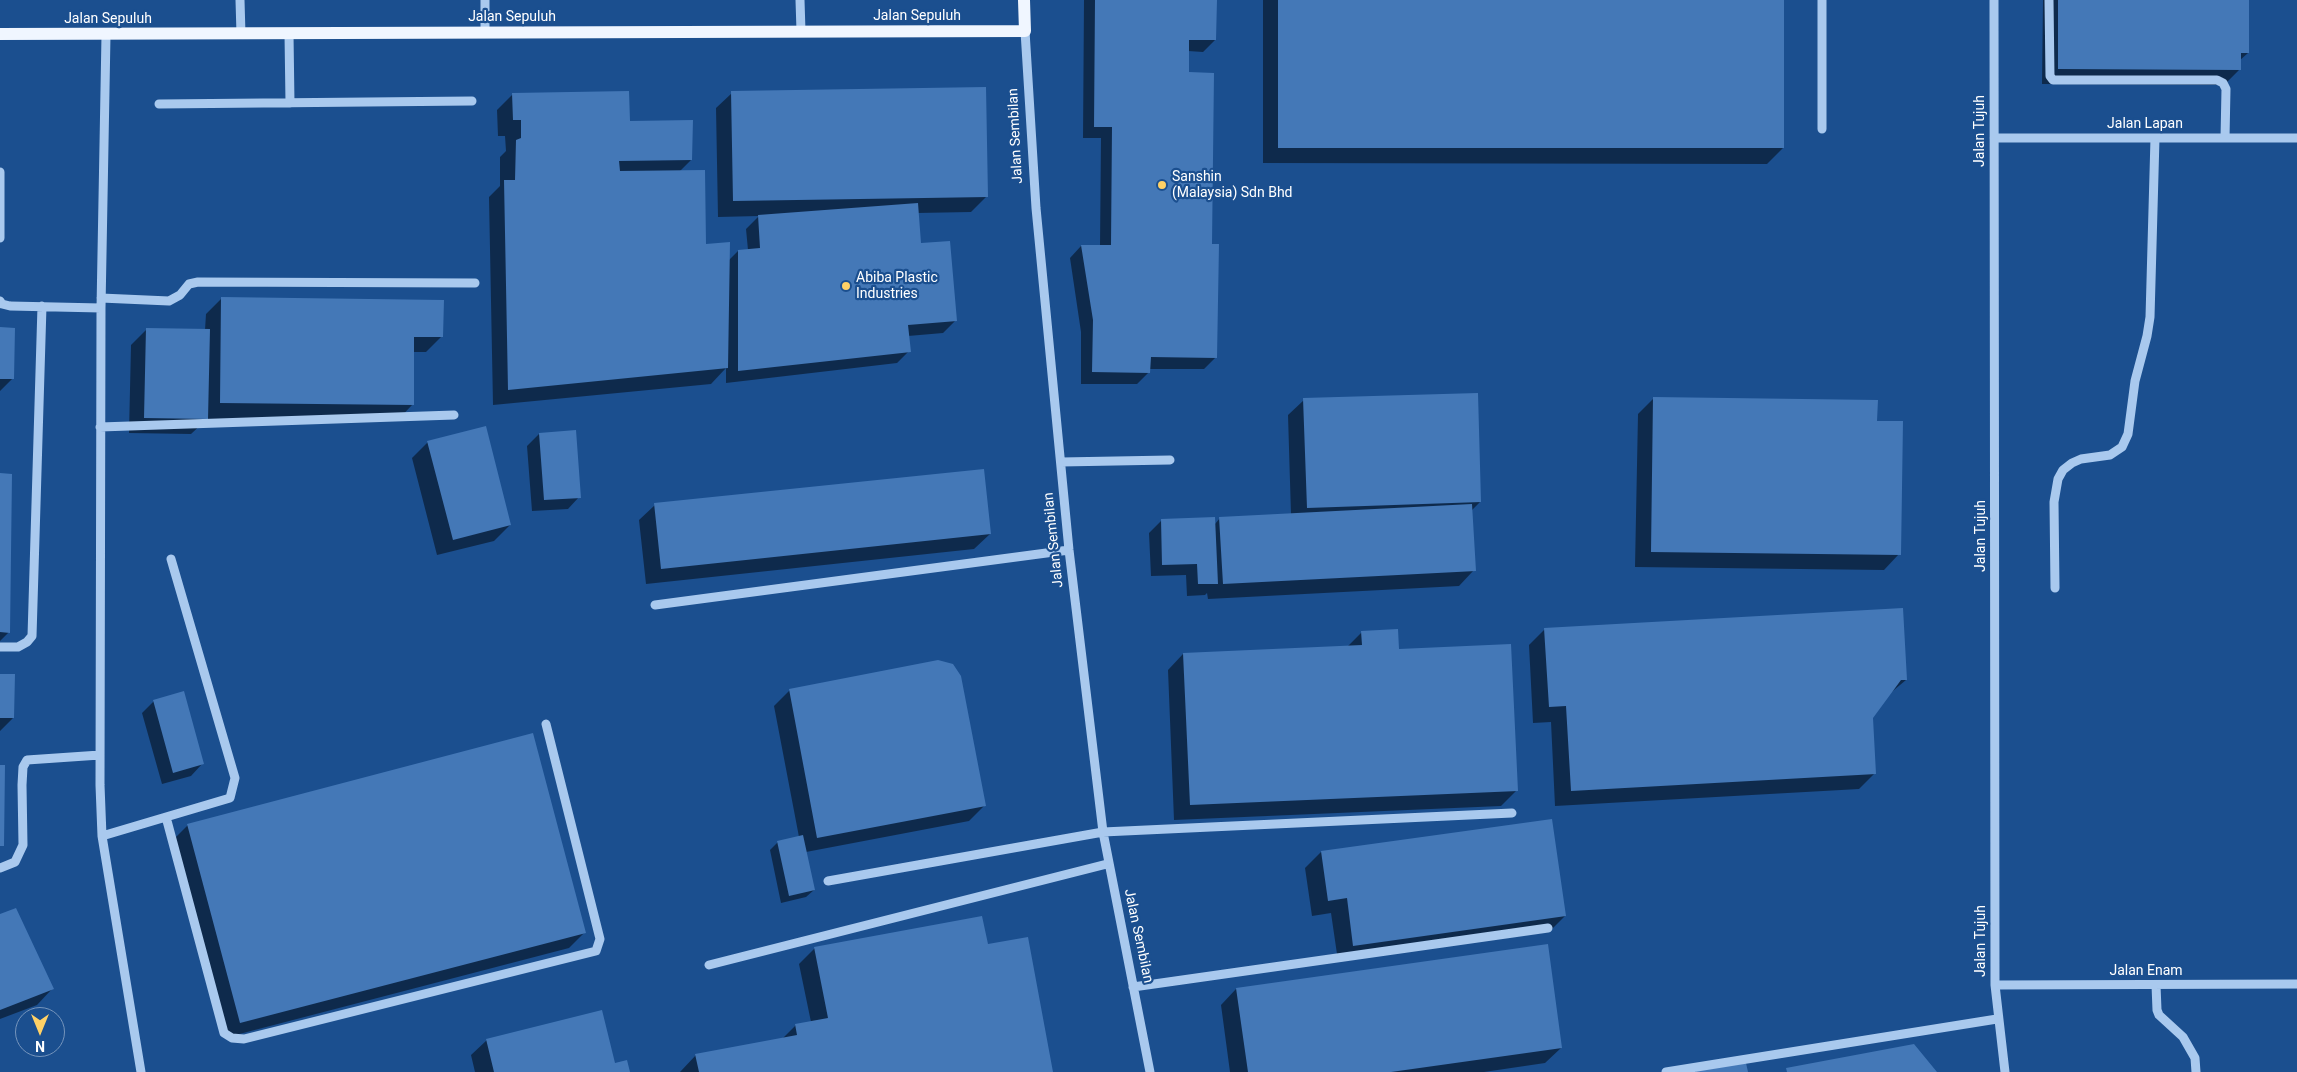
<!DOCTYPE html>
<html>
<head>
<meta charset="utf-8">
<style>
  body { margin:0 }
  #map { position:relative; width:2297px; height:1072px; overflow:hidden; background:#1b4f8f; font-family:Roboto,sans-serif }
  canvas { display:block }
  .north { position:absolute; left:15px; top:1007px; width:50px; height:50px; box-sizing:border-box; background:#1b4f8f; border:1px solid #7695bc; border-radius:50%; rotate:180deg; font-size:14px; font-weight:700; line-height:20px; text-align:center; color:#fff }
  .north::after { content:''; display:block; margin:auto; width:18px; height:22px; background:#ffd166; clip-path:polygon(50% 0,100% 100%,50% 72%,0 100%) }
</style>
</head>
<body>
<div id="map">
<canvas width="2297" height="1072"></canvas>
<div class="north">N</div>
</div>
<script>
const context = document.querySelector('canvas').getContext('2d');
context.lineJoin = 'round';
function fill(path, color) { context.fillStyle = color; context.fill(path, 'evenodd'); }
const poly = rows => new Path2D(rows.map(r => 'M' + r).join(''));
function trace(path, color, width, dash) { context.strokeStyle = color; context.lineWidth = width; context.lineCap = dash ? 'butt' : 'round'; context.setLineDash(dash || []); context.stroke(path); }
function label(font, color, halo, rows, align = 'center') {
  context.font = font + ' Roboto,sans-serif'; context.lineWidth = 4.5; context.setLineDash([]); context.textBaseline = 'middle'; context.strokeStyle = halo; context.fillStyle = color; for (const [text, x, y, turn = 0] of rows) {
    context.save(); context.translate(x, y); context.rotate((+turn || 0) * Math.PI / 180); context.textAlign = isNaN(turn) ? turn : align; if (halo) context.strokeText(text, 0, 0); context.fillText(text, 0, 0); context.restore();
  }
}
const shadow = poly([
  [1084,0,1216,0,1215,40,1203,52,1188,51,1187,73,1210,245,1216,357,1204,369,1149,369,1149,372,1137,384,1081,384,1081,332,1070,258,1081,246,1100,246,1101,138,1083,138],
  [1263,0,1783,0,1783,148,1767,164,1263,163],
  [2043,0,2248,0,2248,53,2239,61,2239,70,2224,85,2042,84],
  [732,93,987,196,971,212,917,213,920,245,955,321,943,333,908,336,909,351,897,363,726,383,726,368,711,384,493,405,489,197,500,186,500,157,506,151,505,136,498,136,497,110,513,94,628,122,691,160,679,172,705,245,729,260,738,251,748,250,746,229,759,216,718,217,716,108],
  [221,299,442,336,426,352,413,352,412,405,397,421,207,419,191,434,129,433,131,345,147,329,205,330,206,314],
  [0,329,13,378,0,391],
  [1654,398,1876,422,1899,554,1884,570,1635,567,1638,414],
  [1304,400,1480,502,1471,511,1474,570,1459,586,1208,599,1207,593,1205,595,1187,596,1186,575,1151,576,1149,533,1161,521,1215,524,1220,518,1291,515,1288,415],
  [539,434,579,497,568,509,532,511,527,446],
  [428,442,510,525,494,541,437,555,412,458],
  [0,475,9,632,0,641],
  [655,505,990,534,974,549,646,584,639,520],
  [1545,629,1906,680,1888,695,1872,717,1875,773,1859,789,1555,806,1551,722,1533,723,1529,645],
  [1362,632,1398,650,1517,790,1501,806,1174,820,1168,670,1183,654,1347,647],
  [0,676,13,718,0,731],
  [790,690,985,805,969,821,806,852,814,890,806,897,781,903,770,850,778,842,799,837,774,706],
  [154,701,202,764,191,776,162,784,142,713],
  [188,825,585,932,569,948,224,1038,172,841],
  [1321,852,1565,916,1549,932,1338,961,1331,913,1312,916,1305,868],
  [0,916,52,989,37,1005,0,1019],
  [987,945,1052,1072,680,1072,696,1055,782,1039,796,1025,811,1022,799,964,815,948],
  [1236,989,1561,1048,1545,1063,1484,1072,1230,1072,1221,1005],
  [487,1040,614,1064,629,1072,475,1072,471,1055]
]);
const building = poly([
  [1095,0,1217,0,1216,40,1189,40,1189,72,1214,73,1212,244,1219,244,1217,358,1151,357,1150,373,1092,372,1093,320,1081,245,1111,245,1112,127,1094,127],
  [1278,0,1784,0,1784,148,1278,148],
  [2058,0,2249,0,2249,53,2241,53,2241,70,2058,69],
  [986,87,988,197,733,201,731,91],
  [629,91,630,121,693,120,692,160,619,161,620,171,705,170,706,244,730,242,728,368,508,390,504,180,515,180,516,140,521,138,521,120,513,120,512,93],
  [918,203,921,243,950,241,957,321,908,325,911,352,738,371,738,250,760,248,758,215],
  [221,297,444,300,443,337,414,337,414,405,220,403],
  [0,327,15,328,14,379,0,379],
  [146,328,210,329,208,419,144,418],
  [1478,393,1481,502,1307,508,1303,398],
  [1653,397,1878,400,1877,421,1903,421,1901,555,1651,552],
  [486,426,511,525,453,540,427,441],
  [576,430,581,498,544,500,539,433],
  [984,469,991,534,661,569,654,503],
  [0,473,12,474,10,633,0,632],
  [1472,504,1476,571,1223,584,1219,517],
  [1215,517,1218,584,1198,584,1197,564,1162,565,1161,519],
  [1903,608,1907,680,1901,680,1873,718,1876,774,1571,791,1566,706,1549,707,1544,628],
  [1398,629,1399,649,1511,644,1518,791,1190,805,1183,653,1362,645,1361,631],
  [938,660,953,664,961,676,986,806,817,838,789,689],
  [0,674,15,674,14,718,0,718],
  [184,691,204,764,173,773,153,700],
  [533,733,586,933,240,1023,187,824],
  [0,765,5,765,4,846,0,846],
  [1552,819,1566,916,1353,946,1347,898,1328,901,1321,851],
  [803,835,815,890,789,896,777,841],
  [16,908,54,989,0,1010,0,914],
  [982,916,988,944,1028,937,1053,1072,699,1072,695,1054,797,1035,795,1024,828,1018,814,947],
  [1548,944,1562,1048,1391,1072,1248,1072,1236,988],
  [602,1010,615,1063,627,1060,630,1072,494,1072,486,1039],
  [1914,1044,1937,1072,1787,1072,1786,1068],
  [1746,1063,1748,1072,1696,1072,1696,1071]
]);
const minor = poly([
  [240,0,241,34],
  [485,0,485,32],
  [800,0,801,31],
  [1994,0,1995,985,2005,1072],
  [2049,0,2050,76,2053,80,2217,80,2223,83,2226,89,2225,138],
  [1025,31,1036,208,1069,550,1103,832,1150,1072],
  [289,34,290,103],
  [106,35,101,308,100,785,102,836,141,1072],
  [159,104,472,101],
  [1822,129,1822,0],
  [1994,138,2297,138],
  [0,172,0,238],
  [101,298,169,301,180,295,189,284,198,282,475,283],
  [0,301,2,304,10,306,101,308],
  [100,427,454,415],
  [1061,462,1170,460],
  [2055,588,2054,502,2058,479,2063,470,2072,463,2081,459,2110,455,2122,447,2128,434,2135,381,2147,336,2150,317,2155,138],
  [655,605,1069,550],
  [0,647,18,647,27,642,32,636,42,306],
  [166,817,230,798,235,778,171,559],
  [102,836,166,817,224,1033,232,1038,244,1039,596,951,600,939,546,724],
  [0,868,15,862,23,845,22,785,23,767,27,760,100,755],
  [828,881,1103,832,1512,813],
  [709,965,1107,864],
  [1995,985,2297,984],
  [2156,985,2157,1010,2159,1015,2183,1037,2195,1058,2196,1072],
  [1133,987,1548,928],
  [1666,1072,1997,1019]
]);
const major = poly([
  [0,34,1025,31,1024,0]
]);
const markers = [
  [1162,185,5,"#ffd166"],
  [846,286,5,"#ffd166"]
];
const streetNames = [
  ["Jalan Sepuluh",917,16],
  ["Jalan Sepuluh",512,17],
  ["Jalan Sepuluh",108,19],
  ["Jalan Lapan",2145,124],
  ["Jalan Tujuh",1980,131,-90],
  ["Jalan Sembilan",1016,136,-93],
  ["Jalan Tujuh",1981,536,-90],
  ["Jalan Sembilan",1054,540,-96],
  ["Jalan Sembilan",1138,936,78],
  ["Jalan Tujuh",1981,941,-90],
  ["Jalan Enam",2146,971]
];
const poiNames = [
  ["Sanshin",1172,177],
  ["(Malaysia) Sdn Bhd",1172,193],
  ["Abiba Plastic",856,278],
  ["Industries",856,294]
];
fill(shadow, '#0007');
fill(building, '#4478b7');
trace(minor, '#a9c9ee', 9);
trace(major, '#f0f6ff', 12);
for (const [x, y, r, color] of markers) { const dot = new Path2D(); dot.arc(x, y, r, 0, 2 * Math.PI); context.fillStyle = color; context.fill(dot); trace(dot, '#1b4f8f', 2); }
label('14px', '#fff', '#1b4f8f', streetNames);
label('14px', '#fff', '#1b4f8f', poiNames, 'left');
</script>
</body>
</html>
